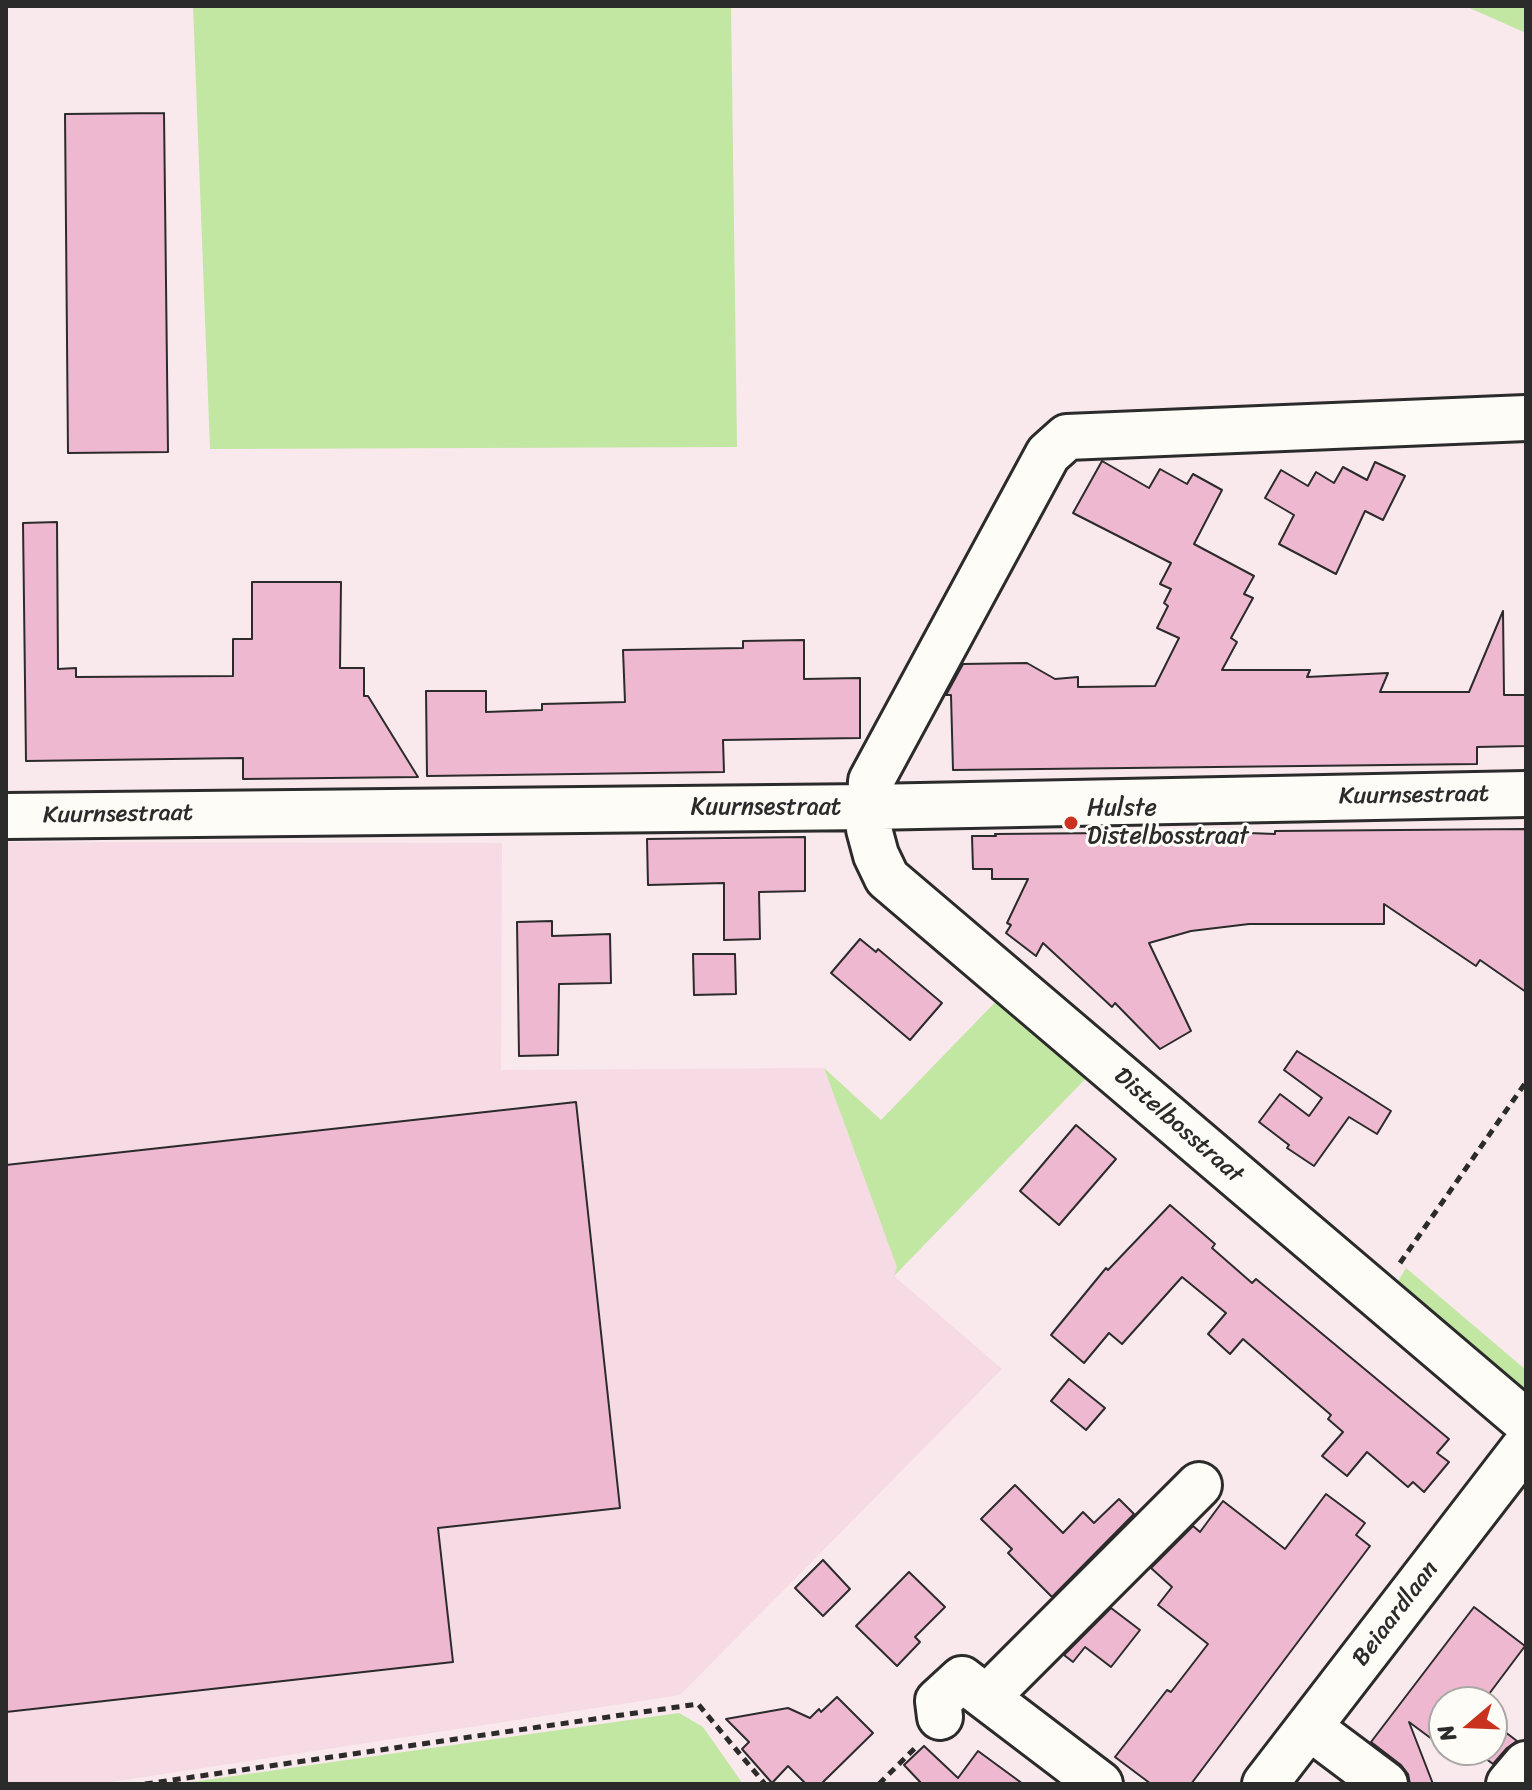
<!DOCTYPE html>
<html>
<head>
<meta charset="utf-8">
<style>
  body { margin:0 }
  #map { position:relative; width:1532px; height:1790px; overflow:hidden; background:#f9e8ec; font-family:Sriracha,sans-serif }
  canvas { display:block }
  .frame { position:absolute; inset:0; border:8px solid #2b2b2b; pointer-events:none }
  .north { position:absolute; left:1428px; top:1686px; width:80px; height:80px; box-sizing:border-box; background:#fdfcf7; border:2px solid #a9a8a5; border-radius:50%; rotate:251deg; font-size:22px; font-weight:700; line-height:32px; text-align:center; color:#2b2b2b }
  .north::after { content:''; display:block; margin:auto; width:28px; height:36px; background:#c8321e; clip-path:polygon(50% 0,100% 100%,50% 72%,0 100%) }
</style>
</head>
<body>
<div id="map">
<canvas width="1532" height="1790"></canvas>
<div class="frame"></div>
<div class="north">N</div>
</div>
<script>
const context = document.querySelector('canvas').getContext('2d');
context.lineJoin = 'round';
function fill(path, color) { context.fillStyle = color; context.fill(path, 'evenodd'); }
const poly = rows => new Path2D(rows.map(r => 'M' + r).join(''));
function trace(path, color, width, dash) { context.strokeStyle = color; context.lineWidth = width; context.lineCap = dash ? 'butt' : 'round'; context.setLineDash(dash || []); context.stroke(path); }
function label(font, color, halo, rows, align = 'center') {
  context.font = font + ' Sriracha,sans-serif'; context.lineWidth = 6; context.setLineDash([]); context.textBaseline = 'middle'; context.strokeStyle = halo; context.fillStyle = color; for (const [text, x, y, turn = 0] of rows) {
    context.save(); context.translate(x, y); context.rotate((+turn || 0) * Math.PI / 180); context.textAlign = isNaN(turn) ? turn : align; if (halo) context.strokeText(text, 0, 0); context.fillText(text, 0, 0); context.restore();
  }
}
const built = poly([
  [6,842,502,843,501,1070,824,1068,898,1267,894,1276,1002,1369,680,1695,98,1784,6,1784]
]);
const green = poly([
  [193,6,731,6,737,447,210,449],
  [1465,6,1526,6,1526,33],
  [1006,991,1095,1069,894,1276,897,1267,824,1068,881,1120],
  [1406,1268,1526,1370,1526,1403,1393,1290],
  [679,1713,703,1727,743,1784,177,1784]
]);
const building = poly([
  [164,113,168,452,68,453,65,114,164,113],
  [1102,461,1149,488,1160,469,1187,484,1193,474,1222,490,1194,544,1254,576,1244,594,1253,598,1231,638,1237,642,1222,670,1310,670,1307,677,1388,673,1380,692,1469,692,1503,611,1504,695,1526,695,1526,746,1477,747,1477,764,953,770,951,695,946,695,963,664,1027,663,1055,679,1078,677,1078,687,1155,686,1179,638,1157,628,1168,606,1164,603,1171,589,1160,584,1171,563,1073,513,1102,461],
  [1375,462,1405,476,1383,520,1365,511,1336,574,1279,544,1294,515,1265,498,1281,470,1308,486,1316,472,1334,483,1343,467,1367,480,1375,462],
  [57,522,58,669,76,668,76,677,233,676,233,639,252,639,252,582,341,582,340,668,364,668,364,696,368,696,418,777,243,779,243,758,26,761,23,523,57,522],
  [804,640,804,679,860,678,860,738,723,740,724,772,427,776,426,691,486,691,486,712,542,710,542,704,625,702,623,650,743,648,743,641,804,640],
  [1526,829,1526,992,1480,960,1476,966,1384,904,1384,924,1249,924,1191,931,1149,943,1191,1031,1160,1049,1115,1003,1112,1007,1043,943,1036,956,1006,933,1011,925,1007,923,1028,879,992,879,992,869,973,869,972,836,996,836,995,834,1222,832,1275,834,1275,831,1526,829],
  [805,837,805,891,759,892,760,939,724,940,724,883,648,885,647,839,805,837],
  [552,921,552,936,610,934,611,983,559,984,558,1055,519,1056,517,922,552,921],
  [860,939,876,952,878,949,942,1003,910,1040,831,973,860,939],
  [693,954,735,954,736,994,694,995,693,954],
  [1297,1051,1391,1111,1377,1134,1349,1117,1314,1166,1287,1148,1289,1145,1259,1122,1280,1094,1309,1116,1322,1098,1284,1070,1297,1051],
  [576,1102,620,1508,438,1528,453,1662,6,1712,6,1165,576,1102],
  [1076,1125,1116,1159,1059,1225,1020,1191,1076,1125],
  [1170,1205,1215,1244,1212,1248,1252,1283,1256,1279,1449,1439,1437,1453,1449,1462,1424,1492,1413,1482,1408,1487,1367,1452,1347,1476,1322,1456,1343,1432,1328,1419,1331,1415,1243,1339,1230,1354,1208,1334,1226,1313,1182,1277,1122,1344,1109,1333,1084,1363,1051,1335,1106,1268,1108,1270,1170,1205],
  [1069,1379,1105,1408,1086,1430,1051,1401,1069,1379],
  [1015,1485,1063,1533,1083,1512,1094,1523,1119,1499,1134,1514,1052,1597,1008,1553,1012,1549,981,1519,1015,1485],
  [1326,1494,1365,1523,1356,1535,1370,1546,1191,1784,1151,1784,1115,1757,1167,1690,1171,1692,1208,1644,1158,1605,1172,1587,1151,1568,1193,1526,1200,1532,1223,1501,1285,1549,1326,1494],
  [823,1560,850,1589,823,1616,795,1588,823,1560],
  [909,1572,945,1607,915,1637,920,1642,897,1666,856,1626,909,1572],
  [1474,1607,1525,1646,1483,1702,1444,1702,1444,1748,1409,1722,1433,1784,1410,1784,1408,1774,1401,1765,1371,1742,1474,1607],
  [1111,1608,1140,1630,1111,1667,1085,1647,1073,1662,1064,1655,1111,1608],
  [837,1697,873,1733,821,1784,806,1784,788,1766,772,1783,742,1749,749,1742,726,1719,788,1708,810,1718,819,1709,821,1712,837,1697],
  [1492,1722,1517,1741,1507,1748,1493,1764,1474,1750,1492,1750,1492,1722],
  [924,1746,958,1778,978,1751,1023,1784,922,1784,904,1765,924,1746]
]);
const path = poly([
  [1400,1263,1526,1082],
  [145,1784,698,1704,765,1784],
  [879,1784,917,1746]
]);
const minor = poly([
  [1526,418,1067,437,1048,454,871,781,869,829,876,855,887,878,1526,1422],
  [6,816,869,807,1526,794],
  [987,1697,1199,1485],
  [940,1717,938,1701,962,1679,1100,1784],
  [1309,1727,1385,1784],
  [1265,1784,1526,1445],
  [1509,1784,1526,1764]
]);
const markers = [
  [1071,823,8,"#c8321e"]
];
const streetNames = [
  ["Kuurnsestraat",1414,796,-1],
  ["Kuurnsestraat",766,808],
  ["Kuurnsestraat",118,815,-1],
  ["Distelbosstraat",1178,1126,41],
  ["Beiaardlaan",1396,1614,-53]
];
const poiNames = [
  ["Hulste",1087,809],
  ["Distelbosstraat",1087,837]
];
fill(built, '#f6dae4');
fill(green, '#c1e7a2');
fill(building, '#efb8d1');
trace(building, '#2b2b2b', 2);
trace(minor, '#2b2b2b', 50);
trace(path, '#2b2b2b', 5, [8, 6]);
trace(minor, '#fdfcf7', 44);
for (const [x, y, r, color] of markers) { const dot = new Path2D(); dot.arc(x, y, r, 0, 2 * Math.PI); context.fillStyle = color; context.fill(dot); trace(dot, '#fdfcf7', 3); }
label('24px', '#2b2b2b', '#fdfcf7', streetNames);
label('24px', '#2b2b2b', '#fdfcf7', poiNames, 'left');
</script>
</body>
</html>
